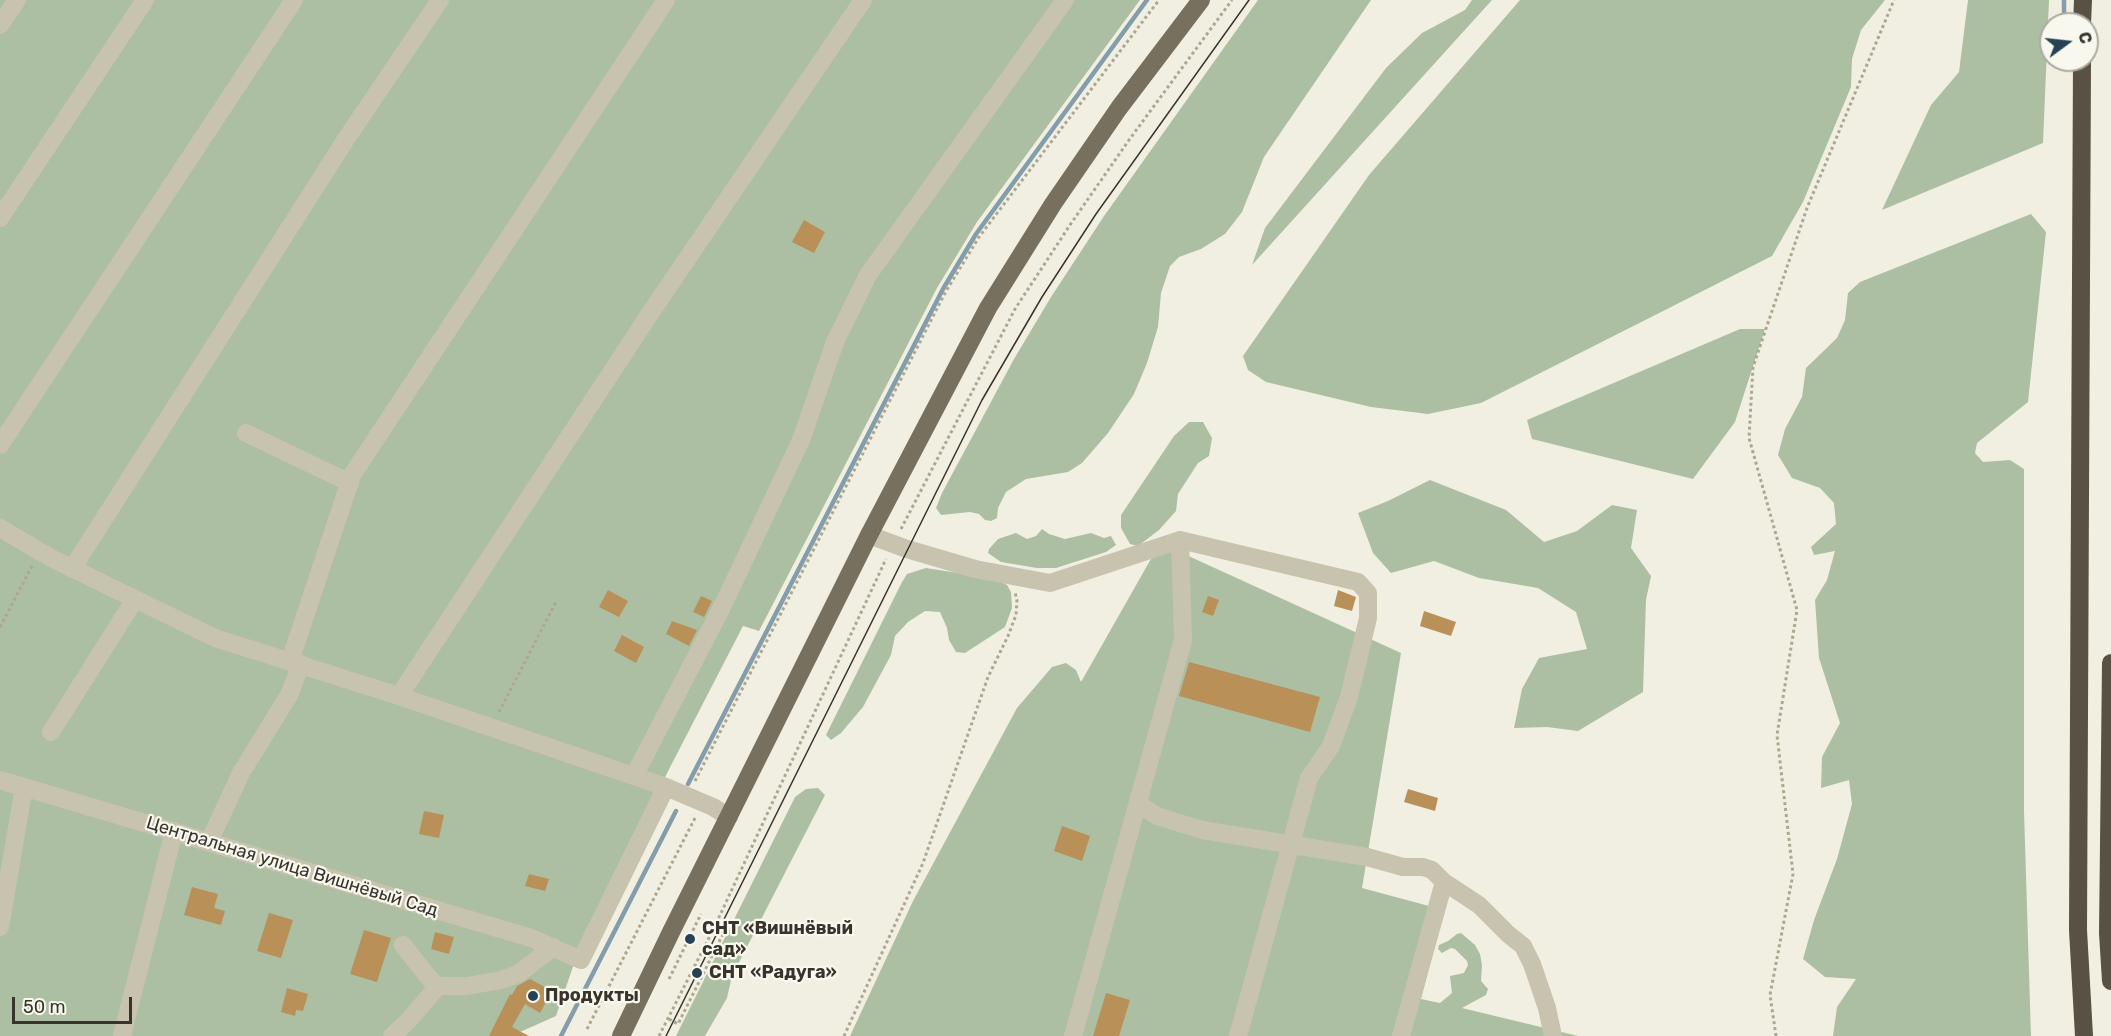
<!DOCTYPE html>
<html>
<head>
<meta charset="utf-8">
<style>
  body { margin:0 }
  #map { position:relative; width:2111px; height:1036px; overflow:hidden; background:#f1efe2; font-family:Rubik,sans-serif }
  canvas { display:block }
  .north { position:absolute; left:2039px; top:12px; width:60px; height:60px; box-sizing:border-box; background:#f9f8ee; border:2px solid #acaaa0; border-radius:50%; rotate:75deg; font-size:16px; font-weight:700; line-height:24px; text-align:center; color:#38342c }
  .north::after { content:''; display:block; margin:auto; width:21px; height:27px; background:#264355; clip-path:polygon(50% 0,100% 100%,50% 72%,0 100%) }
  .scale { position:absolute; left:12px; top:997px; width:120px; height:27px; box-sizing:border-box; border:3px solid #38342c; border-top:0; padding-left:8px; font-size:18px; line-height:21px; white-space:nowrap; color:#38342c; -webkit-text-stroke:4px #f9f8ee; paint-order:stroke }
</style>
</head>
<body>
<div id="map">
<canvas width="2111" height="1036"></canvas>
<div class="north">С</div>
<div class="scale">50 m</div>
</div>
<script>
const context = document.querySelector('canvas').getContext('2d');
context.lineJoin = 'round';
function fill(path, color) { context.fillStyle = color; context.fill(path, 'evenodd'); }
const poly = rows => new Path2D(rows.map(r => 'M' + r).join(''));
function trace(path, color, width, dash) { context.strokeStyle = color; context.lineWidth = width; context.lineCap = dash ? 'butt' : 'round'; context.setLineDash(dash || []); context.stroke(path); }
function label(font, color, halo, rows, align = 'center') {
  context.font = font + ' Rubik,sans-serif'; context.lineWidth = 4.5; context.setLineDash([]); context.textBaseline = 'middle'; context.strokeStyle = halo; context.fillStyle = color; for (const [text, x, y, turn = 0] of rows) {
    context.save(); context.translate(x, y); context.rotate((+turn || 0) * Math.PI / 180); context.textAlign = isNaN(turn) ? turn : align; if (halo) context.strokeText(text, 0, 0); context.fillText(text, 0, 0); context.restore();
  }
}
const green = poly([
  [0,0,1140,0,977,222,937,288,759,631,743,626,585,932,556,1016,511,1036,0,1036],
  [1258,0,1371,0,1264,157,1242,212,1225,234,1201,249,1179,257,1170,266,1161,293,1158,327,1147,363,1134,394,1108,433,1082,463,1068,472,1026,479,1006,492,998,508,997,518,991,521,985,520,979,514,970,512,941,515,936,508,942,493,1014,359,1051,297,1104,216],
  [1472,0,1492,0,1252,265,1265,228,1386,68,1422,33,1465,10],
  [1520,0,1885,0,1861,30,1852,59,1851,87,1803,202,1772,256,1481,403,1428,414,1371,407,1266,382,1248,370,1243,356,1369,175],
  [1968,0,2049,0,2043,143,1882,210,1931,105,1959,72],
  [2031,214,2046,232,2028,402,1977,443,1975,453,1983,462,2010,460,2024,469,2024,811,2031,1036,1833,1036,1837,1007,1856,979,1825,977,1803,959,1814,920,1837,859,1852,804,1849,780,1821,788,1822,757,1840,723,1819,658,1815,600,1827,580,1835,551,1814,555,1811,547,1836,524,1834,503,1820,488,1792,478,1778,455,1785,429,1802,397,1806,368,1837,338,1845,320,1848,293,1860,282],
  [1740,329,1765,329,1735,422,1693,479,1532,439,1527,420],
  [1189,422,1203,422,1212,438,1209,456,1198,463,1178,494,1176,511,1159,530,1138,546,1130,544,1121,528,1121,515,1174,436],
  [1430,480,1506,510,1544,542,1577,531,1612,505,1637,510,1631,548,1651,576,1646,600,1643,692,1578,731,1547,727,1514,728,1522,689,1539,658,1587,649,1576,612,1538,588,1479,578,1434,561,1391,573,1373,553,1358,513,1388,501],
  [1042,529,1049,534,1065,539,1091,533,1104,538,1111,536,1116,545,1106,552,1056,568,1037,568,1001,562,988,553,989,549,998,539,1016,533,1027,539,1036,536],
  [1160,543,1401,653,1362,888,1444,910,1421,999,1440,1003,1452,993,1450,976,1464,973,1468,965,1467,961,1455,949,1451,948,1442,953,1438,949,1439,945,1448,941,1457,934,1461,933,1475,945,1480,954,1482,965,1481,981,1488,989,1486,995,1462,1008,1578,1036,850,1036,913,901,1017,708,1052,667,1066,663,1076,670,1081,682],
  [926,568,997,579,1007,585,1011,592,1012,608,1005,627,965,653,956,652,949,640,947,628,940,612,925,611,908,622,895,636,891,655,863,707,841,733,831,740,826,735,902,582,907,574],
  [818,788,825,795,732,976,727,998,705,1036,676,1036,795,797,806,789]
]);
const stream = poly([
  [2064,24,2064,0],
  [688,784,943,289,976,234,1147,0],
  [561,1036,676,811]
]);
const building = poly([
  [804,220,825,232,814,253,792,242],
  [608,590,628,601,619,617,599,607],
  [1338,590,1356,597,1352,611,1334,606],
  [701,596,712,601,704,617,693,612],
  [1208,596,1219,600,1213,616,1202,612],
  [1424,611,1456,622,1451,636,1420,626],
  [672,621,697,630,689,646,666,634],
  [622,635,644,647,636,663,614,651],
  [1189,662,1320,697,1310,732,1179,696],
  [1408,789,1438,798,1435,811,1404,802],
  [424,811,444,815,439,838,419,834],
  [1062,826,1090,836,1082,861,1054,851],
  [529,874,549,879,545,891,525,886],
  [192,887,218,894,214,908,225,911,221,925,184,915],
  [269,913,293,920,281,958,257,951],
  [364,930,391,938,377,982,350,974],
  [435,932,454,937,449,954,431,949],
  [530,979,552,991,540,1013,525,1004,512,1027,529,1036,489,1036,510,994,512,995,517,986],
  [287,988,308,994,303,1011,296,1010,295,1016,281,1012],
  [1106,993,1130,1000,1119,1036,1093,1036]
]);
const path = poly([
  [901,529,1015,309,1070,225,1129,140,1232,0],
  [0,627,32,566],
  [499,712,557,600],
  [695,781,945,293,979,237,1159,0],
  [669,979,701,914],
  [669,1019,678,1024,724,932,714,928],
  [587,1029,695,818],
  [659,1036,714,928,886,559],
  [844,1036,923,863,988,677,1008,636,1016,615,1017,601,1015,592],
  [1776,1036,1770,995,1793,874,1777,735,1797,610,1749,438,1753,367,1807,208,1894,0]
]);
const minor = poly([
  [0,25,17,0],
  [0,218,145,0],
  [246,433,350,483],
  [0,445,294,0],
  [0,528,51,558,215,638,399,696,666,787,713,807,729,817],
  [869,535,907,549,975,569,1050,583,1180,540,1183,640,1073,1036],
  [1180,540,1358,582,1368,593,1368,618,1349,697,1331,746,1309,778,1238,1036],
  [72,569,346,139,440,0],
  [290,661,352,475,666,0],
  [399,696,651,312,863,0],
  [51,732,135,599],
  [634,776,722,607,801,440,835,342,868,275,1065,0],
  [0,780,531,938,581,960,666,787],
  [1138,804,1157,816,1202,830,1367,857,1403,867,1423,867,1432,870,1444,882,1479,905,1508,934,1523,946,1532,964,1547,1008,1553,1036],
  [209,842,241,773,289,695,301,664],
  [0,927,24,787],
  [403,945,429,978,438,986],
  [122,1036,174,831],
  [392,1036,409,1020,438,986,467,986,501,980,518,974,553,947],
  [1401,1036,1444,882]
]);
const major = poly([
  [621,1036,671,932,869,535,988,308,1053,204,1119,108,1201,0]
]);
const highway = poly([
  [2082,24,2083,0],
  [2082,60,2078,930,2084,1036],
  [2111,663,2108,933,2111,981]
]);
const tram = poly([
  [666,1036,982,400,1042,297,1096,214,1249,0]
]);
const markers = [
  [690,939,6,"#264355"],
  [697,973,6,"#264355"],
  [533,996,6,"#264355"]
];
const streetNames = [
  ["Центральная улица Вишнёвый Сад",292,867,17]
];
const poiNames = [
  ["СНТ «Вишнёвый",702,929],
  ["сад»",702,950],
  ["СНТ «Радуга»",709,973],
  ["Продукты",545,996]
];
fill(green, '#adbfa3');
trace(stream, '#849dab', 4.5);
fill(building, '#b99058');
trace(path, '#ada792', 3, [3, 3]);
trace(minor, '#c8c3af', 18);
trace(major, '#78705f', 18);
trace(highway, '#585144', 18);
trace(tram, '#38342c', 1.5);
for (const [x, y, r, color] of markers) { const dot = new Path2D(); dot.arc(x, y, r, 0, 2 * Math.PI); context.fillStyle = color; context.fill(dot); trace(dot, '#f9f8ee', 2); }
label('18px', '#38342c', '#f9f8ee', streetNames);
label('bold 18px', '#38342c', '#f9f8ee', poiNames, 'left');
</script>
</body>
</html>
